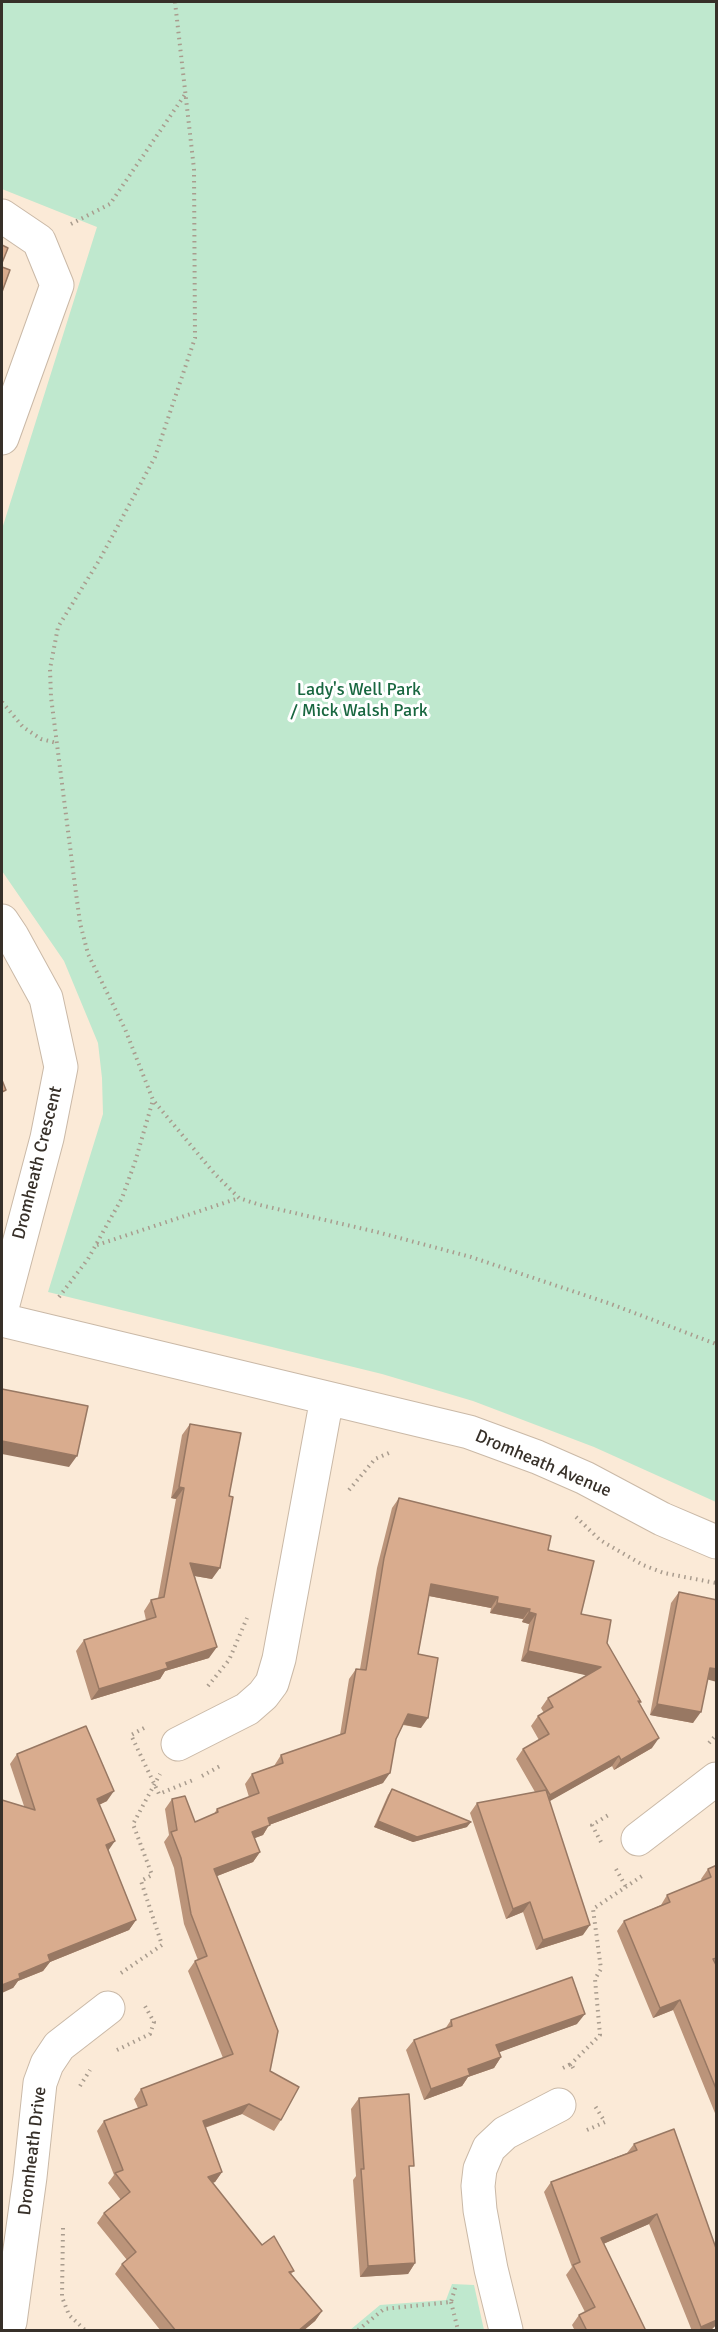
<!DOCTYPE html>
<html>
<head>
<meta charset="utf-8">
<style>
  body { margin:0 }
  #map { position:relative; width:718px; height:2332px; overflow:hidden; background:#fbead7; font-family:Signika,sans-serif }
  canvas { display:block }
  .frame { position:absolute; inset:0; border:3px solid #373029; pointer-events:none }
</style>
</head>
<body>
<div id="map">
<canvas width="718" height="2332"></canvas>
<div class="frame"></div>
</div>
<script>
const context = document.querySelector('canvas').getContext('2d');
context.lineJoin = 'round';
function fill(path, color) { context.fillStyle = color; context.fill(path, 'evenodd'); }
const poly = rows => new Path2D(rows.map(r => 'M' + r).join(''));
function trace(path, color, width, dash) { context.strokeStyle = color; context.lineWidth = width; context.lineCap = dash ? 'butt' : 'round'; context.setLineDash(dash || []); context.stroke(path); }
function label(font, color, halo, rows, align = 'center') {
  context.font = font + ' Signika,sans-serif'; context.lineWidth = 6; context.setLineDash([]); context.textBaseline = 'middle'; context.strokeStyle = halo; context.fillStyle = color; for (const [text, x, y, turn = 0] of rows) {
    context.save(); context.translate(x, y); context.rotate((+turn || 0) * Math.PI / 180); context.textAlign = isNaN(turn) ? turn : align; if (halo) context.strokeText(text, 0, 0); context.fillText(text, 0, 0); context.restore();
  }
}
const green = poly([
  [2,2,716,2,716,1502,594,1447,473,1401,382,1374,48,1292,103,1114,102,1078,98,1043,64,961,2,871,2,529,97,227,2,189],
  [452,2284,474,2285,484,2330,350,2330,380,2305,446,2300]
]);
const path = poly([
  [175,2,194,169,195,338,155,457,100,559,58,627,50,669,51,697,74,878,80,923,88,954,125,1029,153,1100,214,1173,239,1198,260,1205,377,1232,471,1257,611,1304,716,1344],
  [71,224,110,204,186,93],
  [2,702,23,727,41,739,57,743],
  [97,1245,239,1198],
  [59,1297,88,1259,122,1198,135,1162,153,1100],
  [349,1490,375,1459,391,1452],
  [576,1517,600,1540,643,1565,664,1573,716,1583],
  [208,1686,229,1660,247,1618],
  [144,1728,131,1735,159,1794,193,1780],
  [709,1743,716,1735],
  [202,1776,222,1765],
  [601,1842,592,1825,610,1814],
  [616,1869,626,1887],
  [121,1973,162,1945,141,1881,152,1875,133,1824,160,1774],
  [117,2050,150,2034,154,2022,145,2006],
  [570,2065,600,2035,595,1979,601,1969,593,1909,642,1876],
  [563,2068,571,2064,575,2071],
  [80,2086,90,2070],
  [587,2130,605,2122,595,2106],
  [63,2228,62,2297,69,2315,85,2330],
  [451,2302,458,2330],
  [358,2330,384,2309,451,2302,456,2285]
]);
const minor = poly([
  [2,216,39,241,57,285,2,438],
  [2,921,12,936,46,998,61,1067,47,1138,2,1308],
  [2,1320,469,1432,537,1457,585,1478,662,1519,716,1542],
  [178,1744,247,1709,263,1695,272,1683,279,1659,327,1398],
  [638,1839,716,1779],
  [10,2322,30,2177,40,2083,47,2064,59,2046,108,2008],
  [506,2330,491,2269,480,2210,478,2186,480,2169,489,2148,505,2133,559,2105]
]);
const wall = poly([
  [190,1424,212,1579,195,1576,209,1658,165,1671,160,1679,91,1700,76,1651,84,1640,146,1620,144,1611,151,1600,158,1598,176,1499,171,1498,182,1435],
  [399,1498,548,1550,581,1614,607,1643,641,1702,639,1704,652,1748,614,1770,612,1766,549,1801,583,1935,536,1950,523,1912,506,1919,470,1813,477,1803,535,1792,516,1759,523,1749,539,1740,531,1726,538,1716,544,1713,541,1708,548,1698,587,1675,521,1661,529,1624,522,1622,523,1619,490,1613,491,1608,429,1596,418,1654,421,1728,403,1725,396,1739,383,1783,269,1825,263,1835,254,1838,260,1852,253,1862,217,1876,270,2071,281,2120,274,2131,242,2114,205,2128,222,2172,215,2182,212,2183,262,2245,294,2271,291,2274,322,2311,315,2321,303,2331,161,2331,115,2274,122,2264,127,2260,97,2223,104,2213,121,2200,108,2183,114,2175,97,2131,104,2121,138,2108,134,2099,141,2089,223,2058,188,1971,195,1961,198,1960,184,1924,174,1868,164,1842,169,1835,165,1809,172,1799,195,1822,214,1814,217,1809,249,1797,245,1784,252,1774,274,1766,281,1755,340,1735,349,1679,356,1669,360,1669,377,1568,392,1508],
  [679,1592,707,1680,693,1723,650,1715,671,1603],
  [17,1754,107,1801,99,1805,108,1851,136,1920,129,1930,50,1962,43,1971,18,1981,13,1988,24,1806,10,1764],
  [392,1789,467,1827,413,1842,374,1827,388,1795],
  [717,1865,716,1965,717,2118,673,2010,653,2018,617,1931,624,1921,661,1905,667,1895,702,1881,701,1879,708,1869],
  [451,2020,577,2024,499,2052,501,2057,494,2068,468,2077,462,2086,424,2100,406,2050,414,2040,445,2029],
  [359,2098,409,2172,415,2263,408,2274,360,2277,353,2180,356,2176,351,2109],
  [634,2144,717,2251,717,2324,710,2331,692,2331,649,2224,603,2244,646,2331,575,2331,572,2325,579,2315,585,2312,566,2275,572,2267,544,2192,551,2182,627,2153]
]);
const shadedWall = poly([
  [2,1441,77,1456,69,1467,2,1454],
  [179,1487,184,1488,176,1499,171,1498],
  [190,1563,220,1568,212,1579,183,1574],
  [431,1584,498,1597,491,1608,424,1595],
  [497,1603,530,1609,523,1619,490,1613],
  [529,1612,536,1614,529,1624,522,1622],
  [217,1647,209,1658,165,1671,160,1679,91,1700,99,1689,166,1663],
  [528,1651,601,1667,594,1677,521,1661],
  [710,1668,717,1669,717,1682,702,1678],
  [657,1704,701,1712,693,1723,650,1715],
  [408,1714,428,1718,421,1728,401,1724],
  [659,1738,652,1748,614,1770,621,1760],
  [619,1756,612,1766,543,1805,550,1795],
  [390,1773,383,1783,269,1825,263,1835,245,1842,252,1832,268,1818],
  [114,1791,107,1801,90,1809,97,1799],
  [378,1821,471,1822,467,1827,413,1842,374,1827],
  [115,1841,108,1851,106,1845],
  [260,1852,253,1862,207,1880,214,1869],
  [530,1902,523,1912,506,1919,513,1909],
  [136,1920,129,1930,50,1962,43,1971,18,1981,13,1988,2,1993,2,1985,48,1955],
  [590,1925,583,1935,536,1950,543,1940],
  [680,2000,673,2010,653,2018,660,2008],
  [585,2014,577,2024,489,2056,496,2045],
  [501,2057,494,2068,468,2077,462,2086,424,2100,431,2089,468,2069],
  [249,2104,242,2114,195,2131,203,2121],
  [222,2172,215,2182,201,2187,208,2177],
  [657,2214,649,2224,594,2248,601,2238],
  [415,2263,408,2274,360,2277,368,2266],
  [322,2311,315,2321,303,2331,298,2331],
  [717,2320,717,2324,710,2331,699,2331,701,2327]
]);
const building = poly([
  [2,245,8,248,2,263,2,245],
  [2,267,10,270,2,292,2,267],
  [2,1080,6,1090,2,1092,2,1080],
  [2,1389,88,1406,77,1456,2,1441,2,1389],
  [190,1424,241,1433,229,1496,233,1497,220,1568,190,1563,217,1647,166,1663,168,1668,99,1689,84,1640,156,1617,151,1600,164,1597,184,1488,179,1487,190,1424],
  [399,1498,551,1536,548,1550,594,1561,581,1614,611,1620,607,1643,641,1702,638,1701,659,1738,621,1760,619,1756,550,1795,523,1749,549,1734,538,1716,553,1707,548,1698,601,1667,528,1651,536,1614,529,1612,530,1609,497,1603,498,1597,431,1584,418,1654,438,1658,428,1718,408,1714,396,1739,390,1773,268,1818,270,1825,252,1832,260,1852,214,1869,278,2031,270,2071,299,2087,281,2120,249,2104,203,2121,222,2172,208,2177,262,2245,274,2236,294,2271,289,2272,322,2311,298,2331,176,2331,122,2264,136,2252,104,2213,130,2192,115,2173,123,2170,104,2121,147,2105,141,2089,233,2054,195,1961,207,1956,191,1914,181,1858,171,1832,177,1830,172,1799,185,1796,195,1822,218,1812,217,1809,259,1793,252,1774,283,1763,281,1755,345,1733,356,1669,366,1670,384,1558,399,1498],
  [679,1592,717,1600,717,1669,710,1668,701,1712,657,1704,679,1592],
  [86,1726,114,1791,97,1799,115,1841,106,1845,136,1920,48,1955,50,1961,19,1974,20,1978,2,1985,2,1800,35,1810,17,1754,86,1726],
  [392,1789,471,1822,417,1837,378,1821,392,1789],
  [546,1790,590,1925,543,1940,530,1902,513,1909,477,1803,546,1790],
  [717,1865,717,1958,713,1959,717,1967,717,2091,680,2000,660,2008,624,1921,670,1902,667,1895,711,1877,708,1869,717,1865],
  [572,1977,585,2014,496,2045,501,2057,468,2069,470,2075,431,2089,414,2040,452,2026,451,2020,572,1977],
  [409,2094,414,2166,409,2166,415,2263,368,2266,361,2169,364,2169,359,2098,409,2094],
  [674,2129,717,2251,717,2320,701,2327,657,2214,601,2238,646,2331,587,2331,579,2315,595,2307,573,2265,580,2262,551,2182,637,2150,634,2144,674,2129]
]);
const parkNames = [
  ["Lady's Well Park",359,690],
  ["/ Mick Walsh Park",359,711]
];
const streetNames = [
  ["Dromheath Crescent",38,1163,-76],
  ["Dromheath Avenue",543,1464,23],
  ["Dromheath Drive",33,2151,-83]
];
fill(green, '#bfe8ce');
trace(minor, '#cab9a7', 35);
trace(path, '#a99c8e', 4, [1.5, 4.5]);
trace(minor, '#fff', 33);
fill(wall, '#bb947a');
fill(shadedWall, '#987863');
fill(building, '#d9ac8e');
trace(building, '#987863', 1.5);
label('18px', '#196740', '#fff', parkNames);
label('18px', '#373029', '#fff', streetNames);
</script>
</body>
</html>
